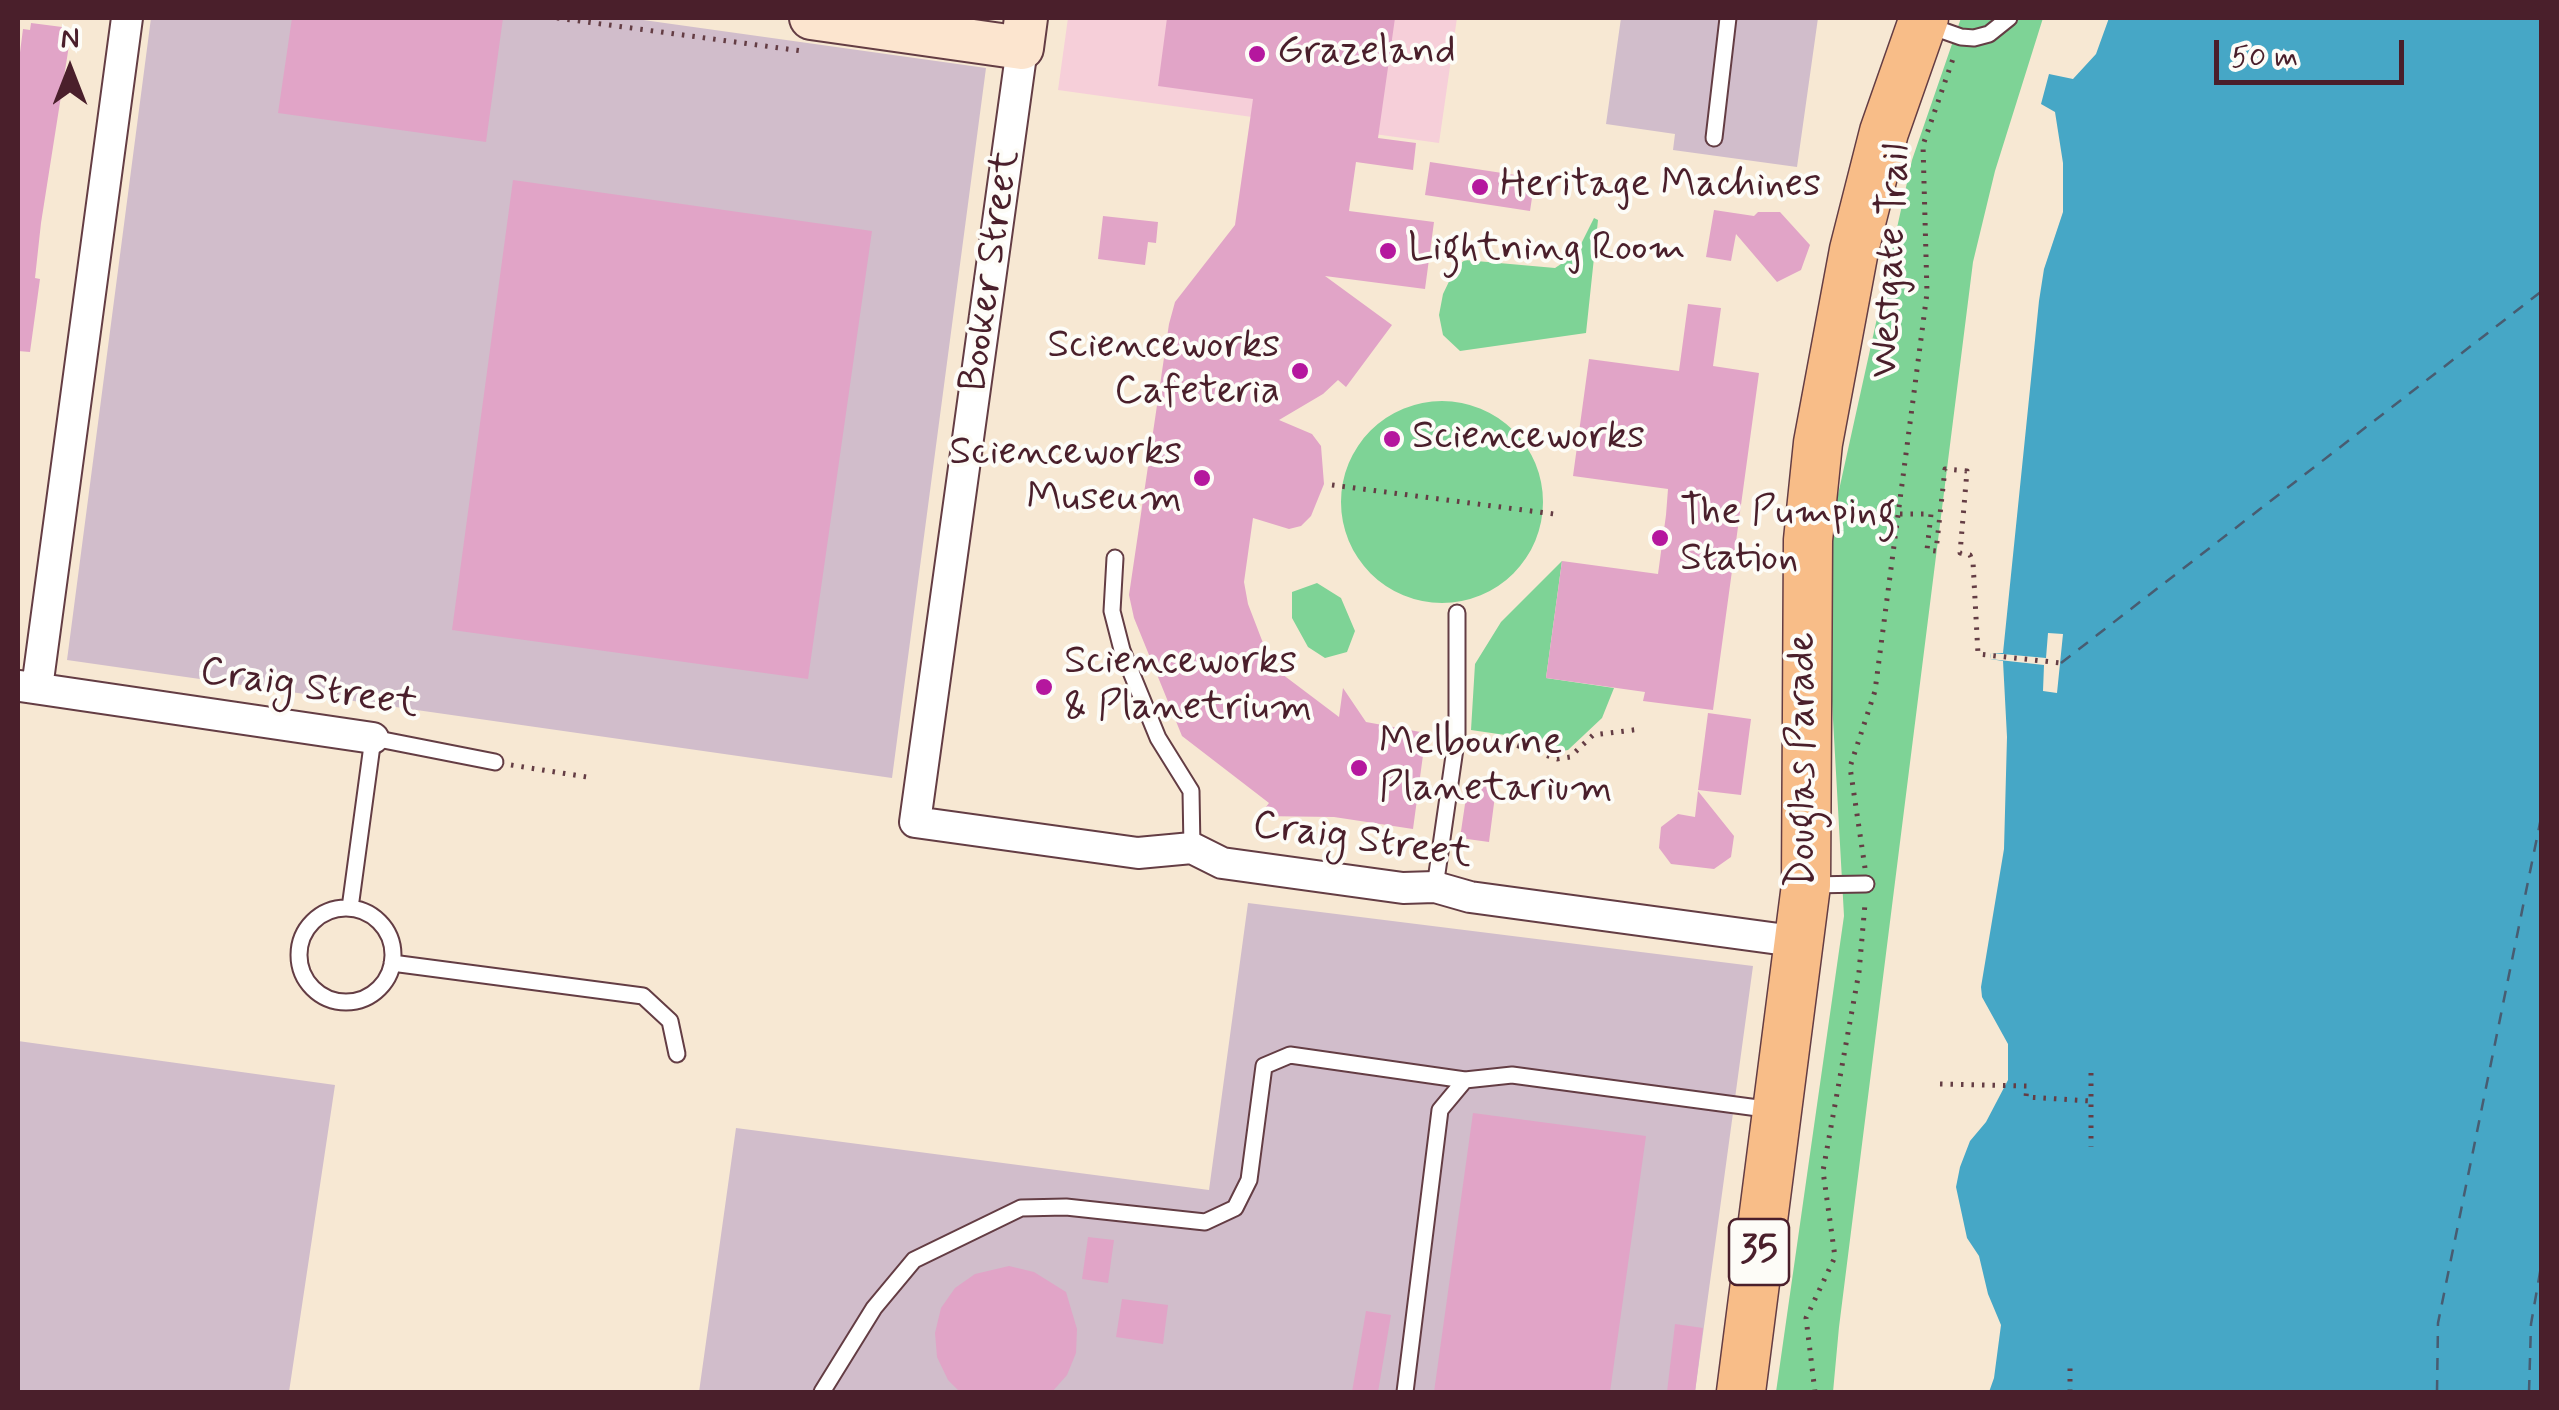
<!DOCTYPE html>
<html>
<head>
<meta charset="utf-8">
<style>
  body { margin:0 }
  #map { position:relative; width:2559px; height:1410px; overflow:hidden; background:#f7e8d3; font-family:Mynerve,sans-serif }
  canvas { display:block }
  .frame { position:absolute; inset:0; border:20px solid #4a1f2b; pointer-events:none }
  .north { position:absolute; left:20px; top:20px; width:100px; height:100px; -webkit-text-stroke:8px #fdfcf7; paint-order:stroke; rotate:0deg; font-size:28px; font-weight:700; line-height:40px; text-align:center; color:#4a1f2b }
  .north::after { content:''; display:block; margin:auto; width:35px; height:45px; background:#4a1f2b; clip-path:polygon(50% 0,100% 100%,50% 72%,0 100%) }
  .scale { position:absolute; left:2214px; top:40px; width:190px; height:45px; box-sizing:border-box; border:5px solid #4a1f2b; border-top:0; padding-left:12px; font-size:30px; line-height:35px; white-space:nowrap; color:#4a1f2b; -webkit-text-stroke:8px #fdfcf7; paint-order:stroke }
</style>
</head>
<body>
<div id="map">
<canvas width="2559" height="1410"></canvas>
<div class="frame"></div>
<div class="north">N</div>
<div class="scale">50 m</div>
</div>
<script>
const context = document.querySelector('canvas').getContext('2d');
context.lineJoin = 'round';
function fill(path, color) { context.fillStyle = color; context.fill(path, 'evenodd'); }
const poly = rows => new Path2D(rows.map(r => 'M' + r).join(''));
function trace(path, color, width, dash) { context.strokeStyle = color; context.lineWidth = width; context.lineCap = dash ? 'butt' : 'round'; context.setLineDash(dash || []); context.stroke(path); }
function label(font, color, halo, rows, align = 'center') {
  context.font = font + ' Mynerve,sans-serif'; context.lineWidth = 8; context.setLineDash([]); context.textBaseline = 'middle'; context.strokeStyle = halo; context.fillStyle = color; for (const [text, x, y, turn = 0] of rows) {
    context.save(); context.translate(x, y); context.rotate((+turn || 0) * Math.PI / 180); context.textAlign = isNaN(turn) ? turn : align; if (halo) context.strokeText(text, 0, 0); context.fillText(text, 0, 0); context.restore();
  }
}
const built = poly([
  [1068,18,1457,18,1439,143,1058,90]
]);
const industrial = poly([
  [151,18,629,18,986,68,892,778,67,660],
  [1621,18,1818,18,1797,167,1673,150,1675,134,1606,124],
  [1248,903,1753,966,1695,1392,699,1392,736,1128,1209,1190],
  [18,1041,335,1085,289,1392,18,1392]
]);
const green = poly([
  [1961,18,2043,18,1995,171,1973,262,1839,1327,1833,1392,1776,1392,1844,916,1824,558,1912,160],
  [1594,218,1598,220,1586,333,1460,351,1443,335,1439,315,1443,294,1456,267,1465,260,1555,268,1576,254],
  '1341 502a101 101 0 1 1 202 0a101 101 0 1 1-202 0Z',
  [1562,561,1546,678,1614,688,1602,718,1568,750,1556,752,1512,736,1471,730,1475,664,1501,622],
  [1317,583,1341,598,1355,631,1347,652,1325,658,1308,647,1292,618,1292,592]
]);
const water = poly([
  [2109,18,2541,18,2541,1392,1989,1392,1994,1378,2001,1325,1988,1294,1979,1256,1967,1238,1956,1187,1960,1167,1970,1141,1986,1122,2008,1080,2008,1044,1982,997,1981,987,2004,849,2007,737,2003,661,1990,659,1991,653,2003,653,2039,301,2044,269,2063,212,2063,163,2055,112,2041,104,2049,74,2073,79,2096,54]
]);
const pier = poly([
  [2048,633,2063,634,2057,693,2043,691,2044,665,1990,659,1991,653,2046,658]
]);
const ferry = poly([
  [2061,663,2542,291],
  [2437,1392,2438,1323,2542,813],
  [2529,1392,2531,1324,2542,1261]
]);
const building = poly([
  [292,18,503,18,486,142,278,113],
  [1167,18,1395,18,1378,138,1416,143,1413,170,1356,162,1349,211,1434,222,1425,289,1325,276,1392,325,1346,387,1338,380,1323,394,1279,420,1312,434,1321,446,1324,484,1311,516,1301,526,1289,529,1253,518,1244,582,1248,604,1268,656,1282,674,1339,717,1343,688,1366,722,1426,733,1413,829,1334,817,1259,816,1269,803,1182,736,1134,618,1129,595,1169,324,1175,302,1235,225,1253,99,1158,86],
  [31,23,70,28,70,39,41,223,35,278,40,279,30,352,18,351,18,68,23,29,30,30],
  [1430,162,1535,178,1530,211,1425,195],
  [513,180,872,231,808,679,452,630],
  [1714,210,1754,216,1758,212,1780,212,1810,245,1801,270,1777,282,1736,234,1731,261,1706,257],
  [1103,216,1158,222,1156,243,1148,242,1145,265,1098,259],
  [1688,304,1721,308,1713,366,1759,373,1713,710,1643,701,1645,692,1546,678,1562,561,1658,574,1666,515,1668,489,1573,476,1589,359,1679,371],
  [1708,713,1751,719,1741,795,1698,790],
  [1468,784,1496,788,1489,842,1460,838],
  [1698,791,1734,836,1731,857,1714,869,1671,864,1659,848,1661,827,1678,814,1695,817],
  [1473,1113,1646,1136,1610,1392,1434,1392],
  [1088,1237,1114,1240,1108,1283,1082,1279],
  [1009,1266,1034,1272,1066,1292,1077,1329,1076,1353,1067,1375,1052,1392,960,1392,948,1380,937,1357,935,1333,941,1308,955,1288,975,1274],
  [1122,1299,1168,1305,1163,1344,1116,1337],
  [1366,1311,1391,1315,1378,1392,1352,1392],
  [1675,1324,1703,1328,1695,1392,1667,1392]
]);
const path = poly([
  [557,18,802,51],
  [1332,485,1554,514],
  [1900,514,1931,514,1927,550,1936,551,1945,469,1967,471,1960,553,1970,555,1973,562,1978,654,2061,663],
  [1476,738,1510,743,1557,759,1570,757,1593,735,1641,729],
  [511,765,587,777],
  [1865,868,1850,767,1875,691,1927,293,1923,145,1955,53],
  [2091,1073,2091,1147],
  [1940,1084,2027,1086,2026,1097,2091,1101],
  [1815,1392,1806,1318,1835,1257,1823,1171,1859,972,1865,904],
  [2070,1392,2070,1364]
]);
const lane = poly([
  [1927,25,1961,37,1974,38,1989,34,2009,18],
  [1714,138,1728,18],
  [1115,558,1112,611,1122,650,1158,738,1191,791,1192,848],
  [1810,885,1866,884],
  [1435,887,1457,735,1457,613],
  [350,908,373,738,495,762],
  '299 955a47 47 0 1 1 94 0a47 47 0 1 1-94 0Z',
  [392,963,643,996,670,1021,677,1054],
  [822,1392,874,1308,914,1260,1021,1208,1066,1207,1205,1222,1235,1208,1249,1180,1264,1066,1290,1055,1465,1080],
  [1405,1392,1440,1110,1465,1080,1512,1075,1773,1110]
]);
const street = poly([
  [1022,48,915,822,1138,853,1192,848,1222,863,1403,888,1435,887,1470,897,1801,942],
  [20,686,373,738],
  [37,688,127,18]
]);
const secondary = poly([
  [811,18,1022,48,1026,18]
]);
const primary = poly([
  [1741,1392,1806,885,1808,540,1818,443,1854,250,1884,132,1924,18]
]);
const markers = [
  [1257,54,10,"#b5179e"],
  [1480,187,10,"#b5179e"],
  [1388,251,10,"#b5179e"],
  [1300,371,10,"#b5179e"],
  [1392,439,10,"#b5179e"],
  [1202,478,10,"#b5179e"],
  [1660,538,10,"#b5179e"],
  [1044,687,10,"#b5179e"],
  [1359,768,10,"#b5179e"]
];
const shields = [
  [1759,1252,60]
];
const shieldNames = [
  ["35",1759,1252]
];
const poiNames = [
  ["Grazeland",1277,54],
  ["Heritage Machines",1500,187],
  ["Lightning Room",1408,251],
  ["Scienceworks",1280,348,"right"],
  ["Cafeteria",1280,394,"right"],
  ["Scienceworks",1412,439],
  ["Scienceworks",1182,455,"right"],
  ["Museum",1182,501,"right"],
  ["The Pumping",1680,515],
  ["Station",1680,561],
  ["Scienceworks",1064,664],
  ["& Planetrium",1064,710],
  ["Melbourne",1379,745],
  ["Planetarium",1379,791]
];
const streetNames = [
  ["Westgate Trail",1893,261,-87],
  ["Booker Street",992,271,-82],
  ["Craig Street",309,690,9],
  ["Douglas Parade",1805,760,-90],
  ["Craig Street",1362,842,8]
];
fill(built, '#f6cfd9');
fill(industrial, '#d1bdcb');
fill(green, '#7ed396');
fill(water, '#46a7c6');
fill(pier, '#f7e8d3');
trace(ferry, '#485c71', 2.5, [12, 10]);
fill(building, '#e1a4c7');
trace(lane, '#643d44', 19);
trace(street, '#643d44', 34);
trace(secondary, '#643d44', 46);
trace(primary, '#643d44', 51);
trace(path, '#643d44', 5, [2.5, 8]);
trace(lane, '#fff', 15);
trace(street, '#fff', 30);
trace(secondary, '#fce5cf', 42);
trace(primary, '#f8bd88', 48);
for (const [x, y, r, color] of markers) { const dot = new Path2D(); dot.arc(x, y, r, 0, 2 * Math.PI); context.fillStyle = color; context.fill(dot); trace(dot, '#fdfcf7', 4); }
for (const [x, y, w] of shields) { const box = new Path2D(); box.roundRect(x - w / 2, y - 33, w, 66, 8); context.fillStyle = '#fdfcf7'; context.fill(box); trace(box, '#4a1f2b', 2.5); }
label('bold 38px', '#4a1f2b', null, shieldNames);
label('40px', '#4a1f2b', '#fdfcf7', poiNames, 'left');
label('40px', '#4a1f2b', '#fdfcf7', streetNames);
</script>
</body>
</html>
